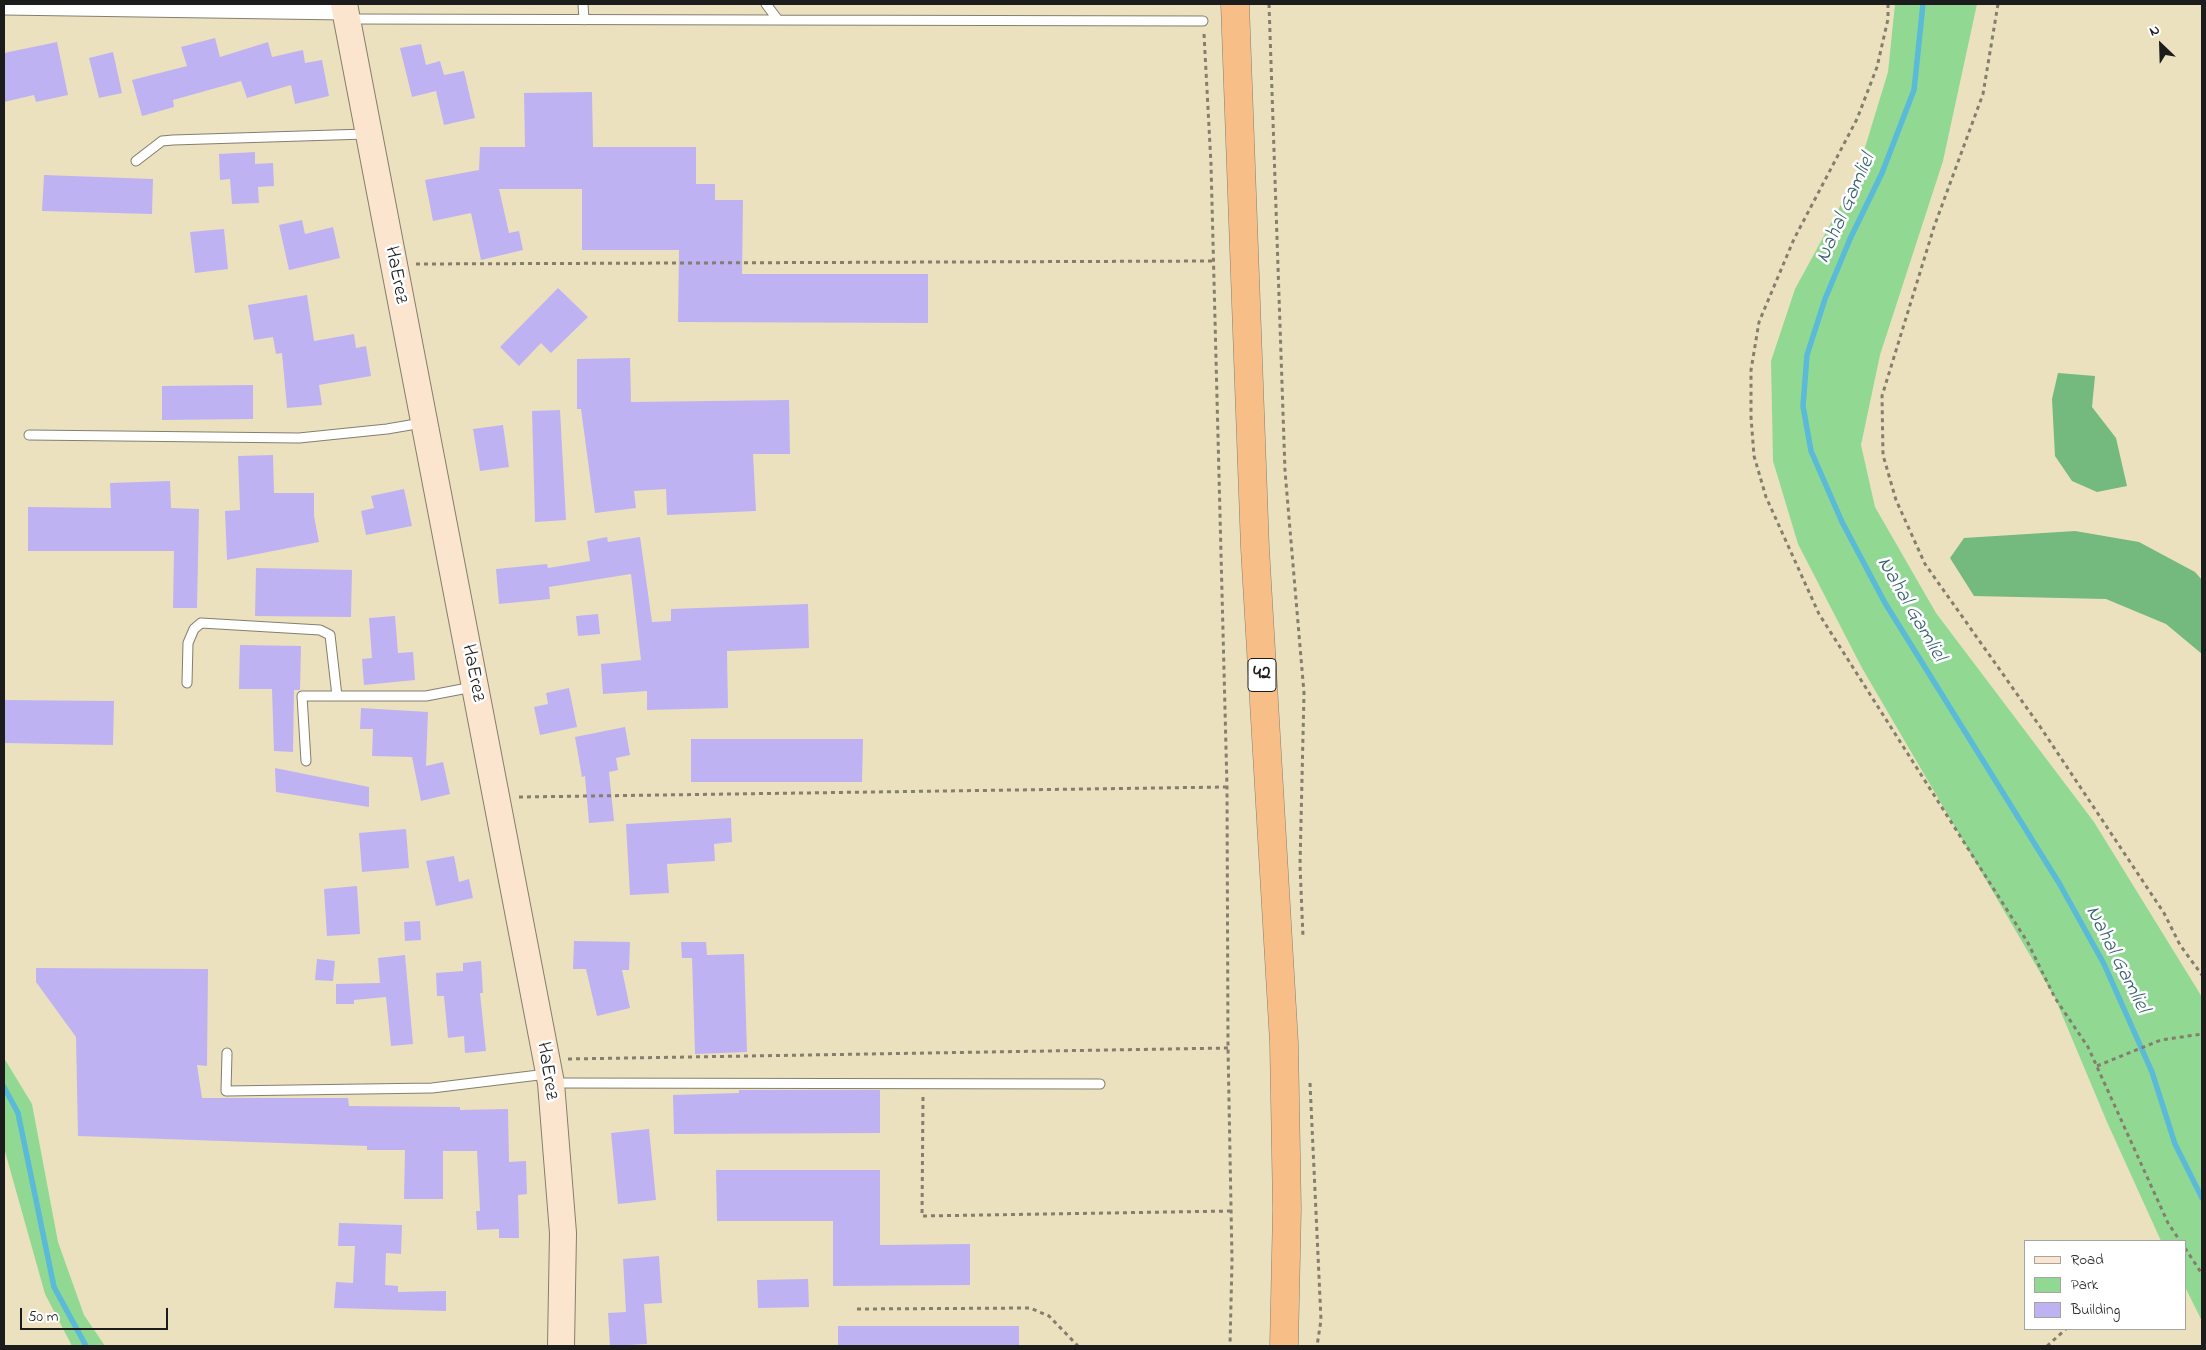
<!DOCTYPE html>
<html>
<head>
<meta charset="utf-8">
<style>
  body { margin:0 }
  #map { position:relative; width:2206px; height:1350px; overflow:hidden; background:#ebe1bf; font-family:"Indie Flower",sans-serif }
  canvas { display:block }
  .frame { position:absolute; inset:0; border:5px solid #1c1c1c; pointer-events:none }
  .legend { position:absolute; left:2024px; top:1240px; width:162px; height:90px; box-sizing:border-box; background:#fff; border:1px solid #a4a4a4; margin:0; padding:6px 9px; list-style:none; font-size:15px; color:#1c1c1c }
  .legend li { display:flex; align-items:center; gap:10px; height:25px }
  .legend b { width:25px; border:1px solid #a4a4a4 }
  .north { position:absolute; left:2136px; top:20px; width:50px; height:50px; -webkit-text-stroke:4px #fff; paint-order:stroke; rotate:336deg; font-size:14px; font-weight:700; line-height:20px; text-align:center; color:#1c1c1c }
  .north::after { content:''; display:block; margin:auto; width:18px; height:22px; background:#1c1c1c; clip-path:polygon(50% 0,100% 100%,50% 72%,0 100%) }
  .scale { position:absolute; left:20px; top:1308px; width:148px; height:22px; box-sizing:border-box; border:2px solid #1c1c1c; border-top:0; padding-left:6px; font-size:15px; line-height:18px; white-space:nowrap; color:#1c1c1c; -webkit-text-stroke:4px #fff; paint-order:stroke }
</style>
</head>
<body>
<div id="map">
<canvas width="2206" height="1350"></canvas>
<div class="frame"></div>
<ul class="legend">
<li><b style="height:6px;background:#fce5cf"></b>Road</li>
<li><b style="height:14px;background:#91d993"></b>Park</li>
<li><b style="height:14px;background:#bfb2f3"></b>Building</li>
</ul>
<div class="north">N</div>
<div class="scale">50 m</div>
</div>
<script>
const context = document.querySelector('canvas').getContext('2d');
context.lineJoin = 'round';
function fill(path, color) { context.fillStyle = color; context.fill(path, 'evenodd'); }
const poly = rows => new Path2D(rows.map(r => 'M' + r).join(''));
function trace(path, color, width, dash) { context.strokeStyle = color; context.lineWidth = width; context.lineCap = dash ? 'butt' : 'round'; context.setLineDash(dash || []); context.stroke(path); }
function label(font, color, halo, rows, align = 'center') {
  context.font = font + ' "Indie Flower",sans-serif'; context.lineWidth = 5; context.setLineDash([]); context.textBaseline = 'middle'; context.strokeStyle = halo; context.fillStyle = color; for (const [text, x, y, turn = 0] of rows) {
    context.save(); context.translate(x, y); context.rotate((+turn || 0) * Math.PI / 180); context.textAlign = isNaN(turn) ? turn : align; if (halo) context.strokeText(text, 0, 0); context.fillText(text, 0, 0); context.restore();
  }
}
const green = poly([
  [1895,4,1977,4,1943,161,1880,355,1861,445,1875,507,1936,613,2094,822,2202,997,2202,1321,2185,1287,2185,1241,2161,1241,2107,1122,2055,998,1862,668,1798,544,1773,461,1771,361,1795,289,1856,177,1888,72],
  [4,1058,32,1104,58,1242,84,1315,105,1346,72,1346,45,1294,4,1148]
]);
const forest = poly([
  [2058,373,2095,376,2092,407,2116,438,2127,486,2097,492,2072,481,2055,456,2052,399],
  [2075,531,2139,542,2195,572,2202,580,2202,654,2166,624,2106,599,1974,596,1950,558,1964,538]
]);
const stream = poly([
  [1923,4,1914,90,1882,173,1850,239,1825,299,1807,355,1803,406,1811,451,1842,522,1885,603,2059,883,2104,964,2152,1072,2175,1144,2202,1198],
  [4,1087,18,1113,54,1287,86,1346]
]);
const building = poly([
  [215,38,220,57,268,42,272,57,303,50,305,63,322,60,329,96,295,104,291,85,247,98,241,81,173,100,174,107,142,116,132,80,187,66,181,47],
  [57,42,68,95,36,102,34,95,4,102,4,53],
  [421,44,426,65,440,61,444,75,464,71,475,118,444,125,436,91,412,97,400,48],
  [113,52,122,93,99,98,89,58],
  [592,92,593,147,696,147,696,184,715,184,715,200,743,200,742,274,928,274,928,323,678,322,679,250,582,250,582,189,499,189,509,233,519,231,523,250,481,260,471,213,433,221,425,180,479,170,480,147,525,147,524,93],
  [255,152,255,164,273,163,274,186,258,187,259,203,232,204,230,179,220,180,219,154],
  [44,175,153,179,152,214,42,211],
  [302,220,305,234,333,227,340,258,289,270,279,225],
  [224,229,228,269,195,273,190,232],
  [558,288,588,317,551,353,541,343,519,366,500,347],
  [307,295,314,341,354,334,356,348,366,346,371,376,319,385,322,405,287,408,282,353,276,354,273,337,254,340,248,305],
  [630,358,631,402,789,400,790,454,753,454,756,511,667,515,666,489,634,491,636,508,595,513,581,409,577,409,577,359],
  [253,385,253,419,162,420,162,386],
  [560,410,566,520,535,522,532,411],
  [503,425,509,467,480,471,473,429],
  [273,455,274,493,314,493,314,516,319,542,227,560,225,511,240,510,238,456],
  [170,481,171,508,199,509,197,608,173,608,174,551,28,551,28,507,111,508,110,483],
  [404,489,412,526,366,535,361,511,374,508,371,496],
  [607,537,608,542,640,537,652,622,671,621,671,609,808,604,809,648,727,651,728,708,647,710,647,691,603,694,601,664,641,660,631,574,549,587,550,599,499,604,496,569,547,564,548,568,590,561,587,541],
  [256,568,352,570,351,617,255,616],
  [598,614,600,634,578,636,576,616],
  [395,616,398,653,413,652,415,680,364,685,362,659,372,658,369,618],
  [240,645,301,646,300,690,294,690,293,752,274,751,272,689,239,689],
  [569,688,577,727,540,735,534,707,548,704,546,693],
  [4,700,114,701,113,745,4,743],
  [361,708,428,712,426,766,443,762,450,794,421,801,412,757,372,756,373,729,360,729],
  [625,727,630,755,616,758,618,770,609,772,614,821,589,823,585,776,582,777,575,737],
  [691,739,863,739,862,782,691,782],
  [275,768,369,787,369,807,276,792],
  [731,818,732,842,714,844,715,861,667,864,669,893,630,895,626,824],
  [406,829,409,868,362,872,359,833],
  [454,856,459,882,469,879,473,898,436,906,426,861],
  [357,886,360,934,327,936,324,889],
  [420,921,421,940,405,941,404,922],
  [574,941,630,942,629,970,622,970,630,1008,597,1016,586,969,573,969],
  [681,942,706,942,707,955,744,954,747,1052,695,1054,692,958,682,958],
  [405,955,413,1044,391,1046,386,997,354,1000,354,1004,336,1004,336,984,380,983,378,958],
  [317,959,335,961,333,981,315,980],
  [481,961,483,993,480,993,486,1051,465,1053,464,1036,448,1038,444,996,437,996,436,973,463,971,463,963],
  [36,968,208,969,207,1066,197,1065,202,1098,348,1098,349,1106,460,1107,460,1110,508,1109,509,1162,526,1161,527,1194,518,1195,519,1238,499,1238,499,1229,477,1230,476,1211,480,1211,477,1151,443,1151,443,1199,404,1199,405,1150,367,1150,367,1146,78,1136,76,1037,36,982],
  [739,1090,880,1090,880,1133,674,1134,673,1095,739,1093],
  [649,1129,656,1200,618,1204,611,1133],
  [716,1170,880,1170,880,1245,970,1244,970,1285,833,1286,833,1221,717,1221],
  [339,1223,402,1225,401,1254,386,1253,385,1285,398,1286,398,1292,446,1291,446,1311,334,1308,336,1282,353,1283,355,1246,338,1246],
  [659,1256,662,1303,644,1304,647,1344,610,1346,608,1313,626,1312,623,1259],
  [808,1279,809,1307,758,1308,757,1280],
  [838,1326,1019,1326,1019,1346,838,1346]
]);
const path = poly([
  [1269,4,1285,471,1304,693,1300,865,1303,937],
  [1888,4,1888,19,1877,67,1857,119,1794,239,1759,322,1751,370,1751,417,1754,456,1766,497,1819,614,2028,943,2055,998,2088,1047,2168,1223,2180,1241],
  [1998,4,1983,94,1934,227,1882,396,1883,455,1896,500,1925,564,2041,728,2164,913,2180,945,2202,975],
  [1204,34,1211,164,1227,787,1228,1048,1232,1260,1230,1346],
  [416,264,1214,261],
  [519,797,1227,787],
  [568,1059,1228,1048],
  [2097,1066,2161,1040,2202,1034],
  [1310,1083,1321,1320,1317,1346],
  [923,1097,922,1216,1231,1211],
  [2185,1248,2202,1274],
  [857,1309,1030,1308,1049,1316,1078,1346],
  [2047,1346,2066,1329]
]);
const lane = poly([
  [583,4,584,20],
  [766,4,778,20],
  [349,19,1203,21],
  [136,161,162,141,173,140,366,134],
  [29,435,299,438,387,429,422,423],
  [187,683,188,643,194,629,201,623,320,630,330,635,337,696],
  [306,761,302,696,426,696,473,687],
  [227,1053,226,1091,432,1088,547,1074],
  [553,1083,1100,1084]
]);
const street = poly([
  [4,5,344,10]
]);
const secondary = poly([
  [344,4,551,1083,563,1233,561,1346]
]);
const highway = poly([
  [1235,4,1255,548,1284,1043,1287,1209,1284,1346]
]);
const shields = [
  [1262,675,28]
];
const shieldNames = [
  ["42",1262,675]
];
const streetNames = [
  ["HaErez",395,275,79],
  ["HaErez",472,673,79],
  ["HaErez",546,1071,81]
];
const waterNames = [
  ["Nahal Gamliel",1847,209,-66],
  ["Nahal Gamliel",1910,610,60],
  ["Nahal Gamliel",2116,960,63]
];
fill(green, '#91d993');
fill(forest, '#74b97d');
trace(stream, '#5abad8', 5.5);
fill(building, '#bfb2f3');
trace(lane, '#847e6e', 11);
trace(street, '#847e6e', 21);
trace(secondary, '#847e6e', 28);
trace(highway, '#847e6e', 29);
trace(path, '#847e6e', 3, [4, 4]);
trace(lane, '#fff', 9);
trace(street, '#fff', 19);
trace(secondary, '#fce5cf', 26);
trace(highway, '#f7be88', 28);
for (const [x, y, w] of shields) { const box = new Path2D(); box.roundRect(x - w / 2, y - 16.5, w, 33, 4); context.fillStyle = '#fff'; context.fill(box); trace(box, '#1c1c1c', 1); }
label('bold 19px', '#1c1c1c', null, shieldNames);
label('20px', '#1c1c1c', '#fff', streetNames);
label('italic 21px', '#386371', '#fff', waterNames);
</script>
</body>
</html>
